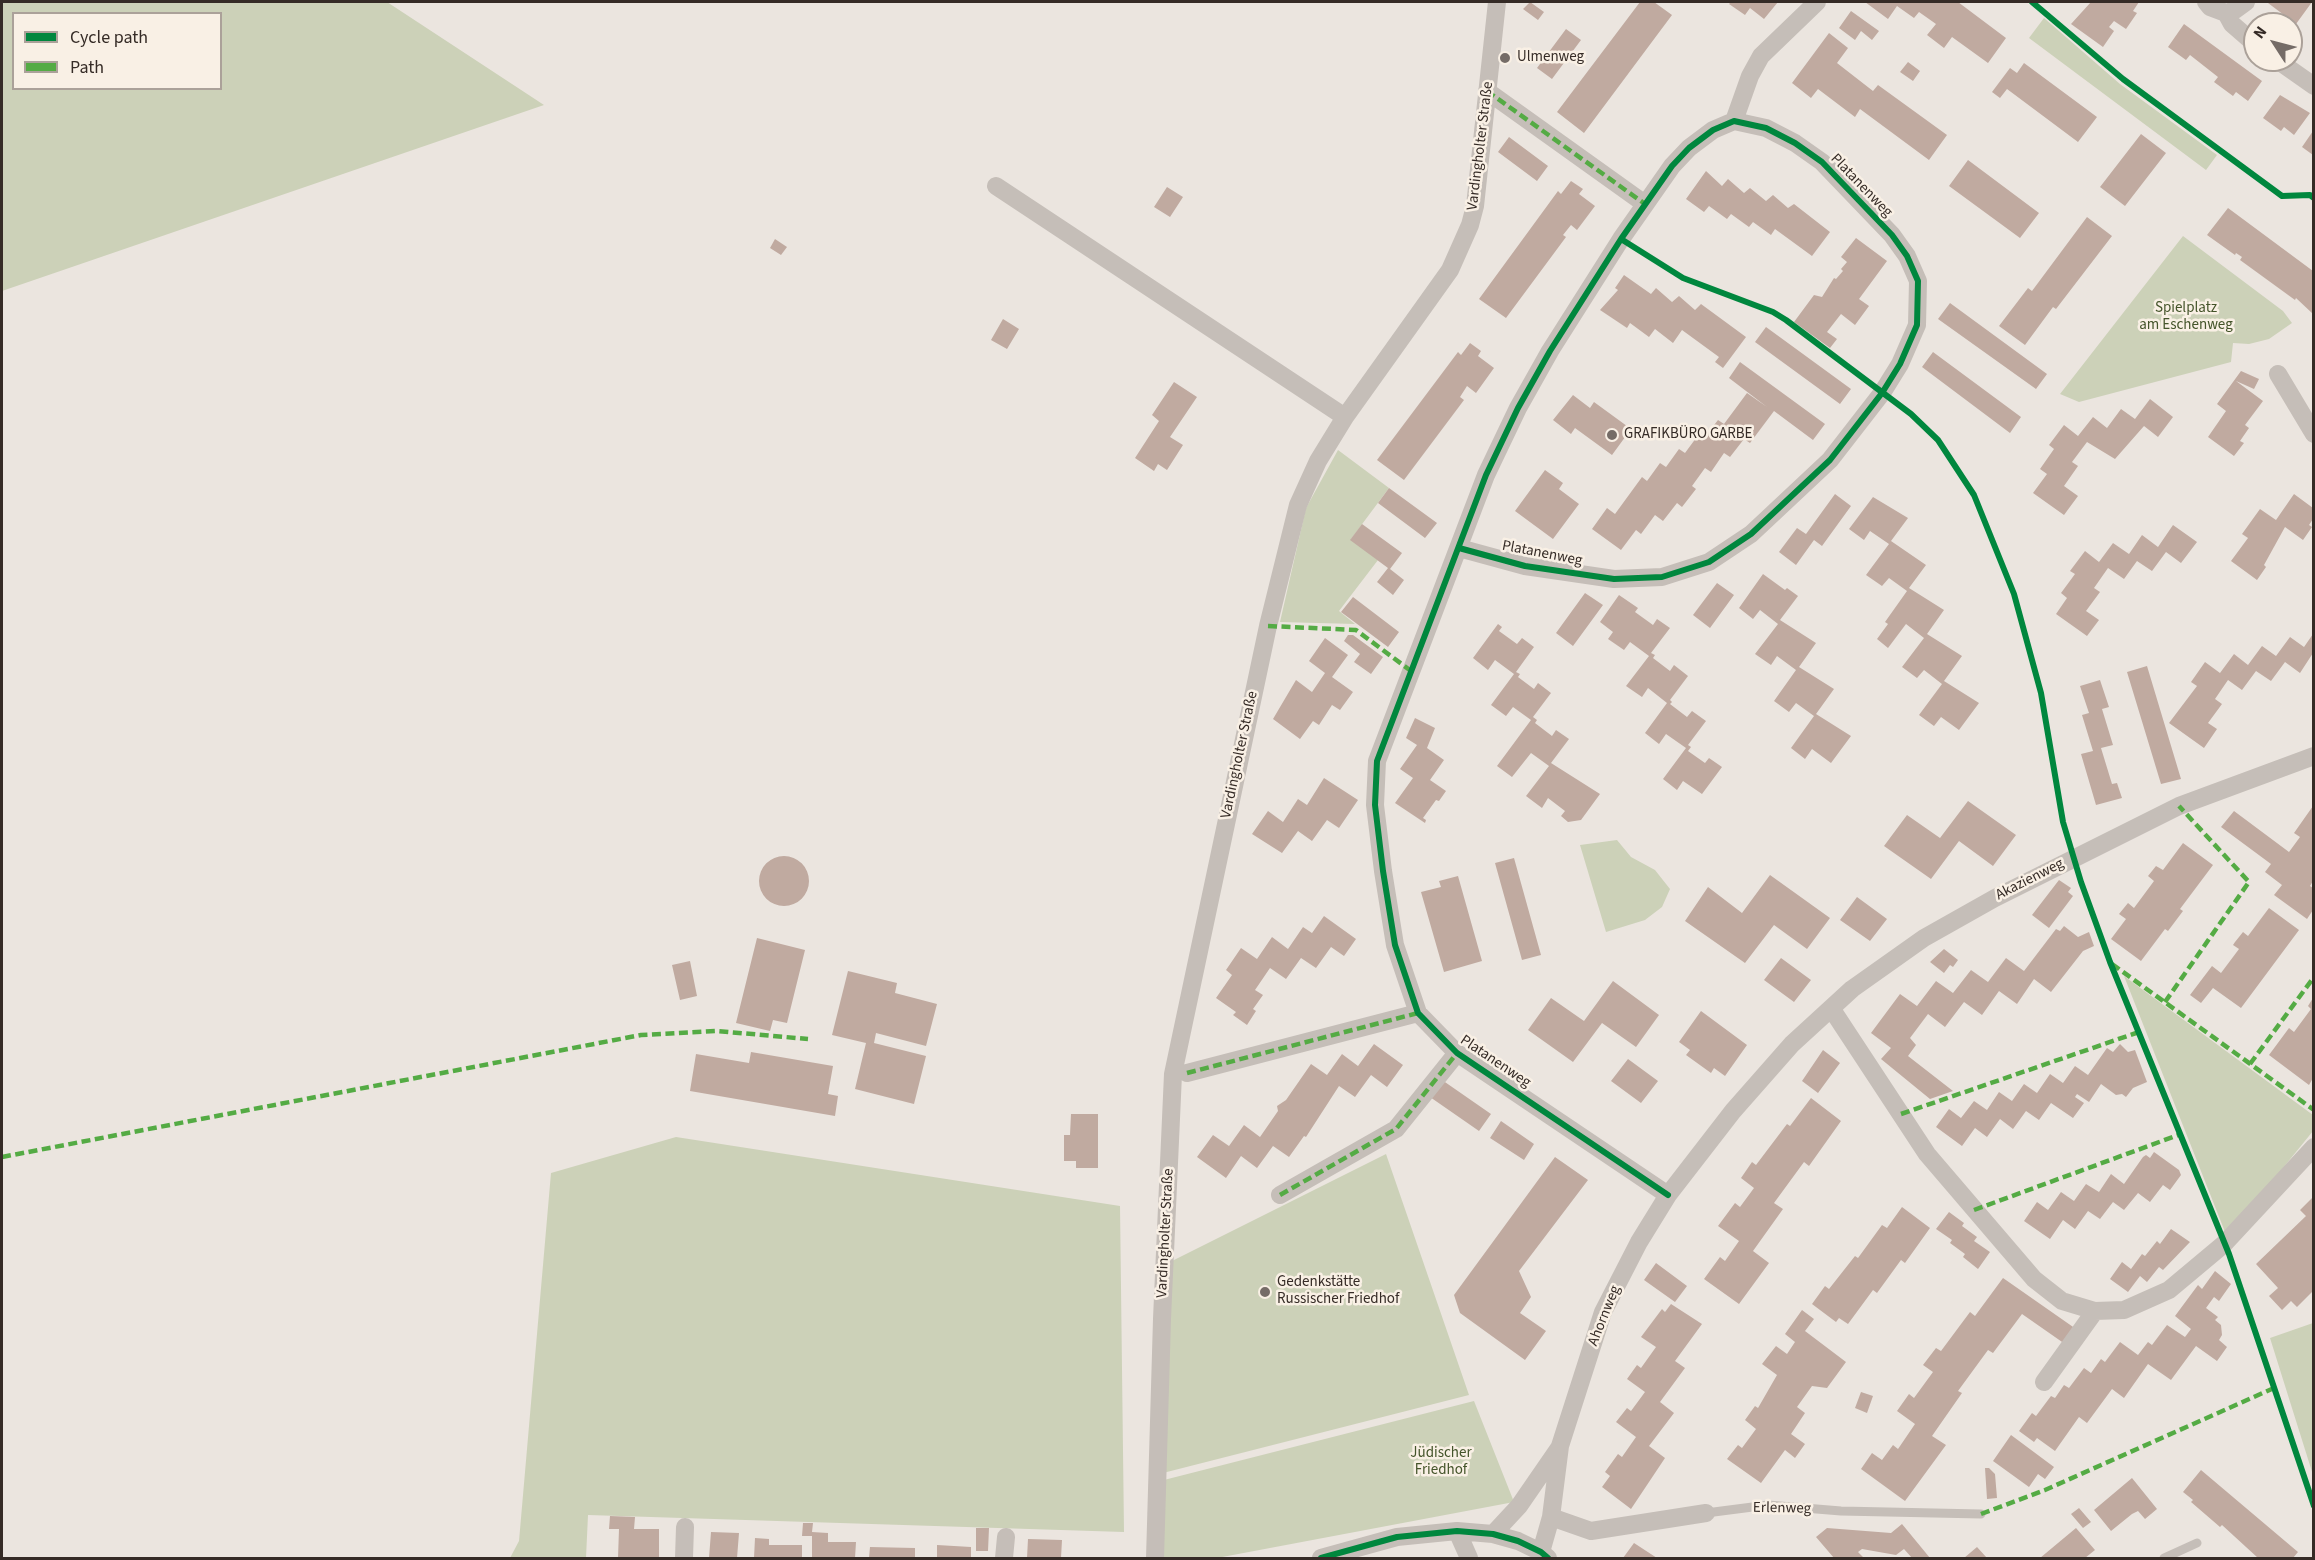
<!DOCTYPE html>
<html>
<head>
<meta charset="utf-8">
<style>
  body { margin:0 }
  #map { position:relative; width:2315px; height:1560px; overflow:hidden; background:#ebe5df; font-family:"Source Sans 3",sans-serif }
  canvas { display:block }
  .frame { position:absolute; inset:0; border:3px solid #352b26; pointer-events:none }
  .legend { position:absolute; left:12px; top:12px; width:210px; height:78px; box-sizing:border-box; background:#f9f0e5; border:2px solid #aba199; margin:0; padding:8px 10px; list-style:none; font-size:18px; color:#352b26 }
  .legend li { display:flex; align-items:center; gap:12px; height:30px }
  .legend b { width:30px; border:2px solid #aba199 }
  .north { position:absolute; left:2243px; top:12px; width:60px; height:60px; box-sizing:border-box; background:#f9f0e5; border:2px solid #aba199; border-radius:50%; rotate:306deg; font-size:16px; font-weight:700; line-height:24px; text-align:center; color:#352b26 }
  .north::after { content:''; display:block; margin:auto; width:21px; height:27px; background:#756c67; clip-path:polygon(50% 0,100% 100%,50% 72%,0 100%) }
</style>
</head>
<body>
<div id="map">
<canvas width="2315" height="1560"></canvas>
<div class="frame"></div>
<ul class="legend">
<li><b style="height:8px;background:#00873e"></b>Cycle path</li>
<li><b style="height:8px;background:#54ab44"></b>Path</li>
</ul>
<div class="north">N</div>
</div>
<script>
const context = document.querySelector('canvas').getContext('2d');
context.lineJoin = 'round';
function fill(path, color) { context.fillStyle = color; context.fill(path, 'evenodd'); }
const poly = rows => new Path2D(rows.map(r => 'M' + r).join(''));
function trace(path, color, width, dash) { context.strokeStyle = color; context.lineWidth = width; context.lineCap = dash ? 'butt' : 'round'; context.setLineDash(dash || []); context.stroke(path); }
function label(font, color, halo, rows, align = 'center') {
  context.font = font + ' "Source Sans 3",sans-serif'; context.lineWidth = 5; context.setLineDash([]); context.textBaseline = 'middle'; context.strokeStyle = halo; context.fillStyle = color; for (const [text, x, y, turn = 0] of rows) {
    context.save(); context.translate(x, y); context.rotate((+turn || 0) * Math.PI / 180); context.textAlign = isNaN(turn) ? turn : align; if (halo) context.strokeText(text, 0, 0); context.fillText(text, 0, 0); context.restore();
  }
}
const green = poly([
  [2,2,387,2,544,105,2,291],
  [14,14,220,14,220,88,14,88],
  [2044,18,2120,84,2217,155,2206,170,2029,38],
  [2183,236,2283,311,2292,323,2269,339,2249,344,2233,343,2231,362,2079,402,2060,394],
  [1338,450,1389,488,1351,539,1378,560,1339,611,1355,624,1280,622,1306,508],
  [1617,840,1631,857,1655,870,1670,889,1662,907,1645,920,1606,932,1580,845],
  [2124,976,2313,1115,2313,1131,2227,1237],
  [676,1137,1120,1206,1124,1532,588,1515,586,1558,510,1558,519,1541,551,1173],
  [1386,1154,1469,1395,1159,1474,1166,1264],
  [2313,1323,2314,1323,2313,1475,2270,1338],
  [1474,1401,1514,1502,1217,1558,1154,1558,1160,1481]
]);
const building = poly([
  [1530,2,1544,12,1538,20,1523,9],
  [1640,2,1654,2,1672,15,1584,133,1557,112],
  [1731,2,1778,2,1764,19,1750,8,1745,15,1729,4],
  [1865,2,1958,2,2006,38,1988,63,1952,37,1944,48,1927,35,1936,24,1919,12,1914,18,1897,6,1888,19],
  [2091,2,2139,2,2133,11,2137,13,2126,29,2114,21,2109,27,2114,31,2103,47,2071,24],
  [2269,2,2312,2,2296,24,2268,3],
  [1851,11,1879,31,1872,40,1861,31,1855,40,1839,28],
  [2184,24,2262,81,2248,101,2236,92,2233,96,2214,82,2218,77,2190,55,2186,60,2168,47],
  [1566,29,1581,40,1552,79,1537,68],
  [1829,33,1848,48,1837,63,1873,91,1878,85,1947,135,1929,160,1860,109,1855,117,1818,89,1811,98,1792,83],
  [1908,62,1920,71,1913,81,1900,72],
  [2024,63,2097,117,2078,142,2007,89,2000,98,1992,92,2010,68,2017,73],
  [2280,95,2310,113,2294,135,2284,127,2281,131,2263,118],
  [2313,131,2313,155,2302,147],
  [2141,134,2166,153,2125,206,2100,187],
  [1509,137,1548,166,1537,181,1498,152],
  [1968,160,2039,213,2020,238,1949,186],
  [1706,171,1722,186,1728,179,1744,193,1750,188,1766,201,1773,195,1788,208,1794,204,1830,232,1812,256,1775,229,1771,235,1753,222,1749,227,1731,214,1727,219,1709,206,1704,212,1686,199],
  [1571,181,1583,189,1579,194,1595,206,1577,230,1571,225,1563,235,1566,237,1506,318,1479,299,1558,191,1561,194],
  [1167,187,1183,197,1170,217,1154,207],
  [2228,208,2313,271,2313,314,2296,298,2295,300,2240,260,2242,257,2236,253,2235,255,2207,235],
  [2087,217,2112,236,2056,309,2053,307,2025,345,1999,326,2028,288,2032,291],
  [1856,238,1887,261,1859,299,1869,306,1855,325,1841,314,1827,332,1837,339,1830,348,1794,322,1814,295,1822,297,1834,278,1836,279,1843,271,1841,269,1847,262,1841,257],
  [775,239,787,247,781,255,770,248],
  [1624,275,1651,294,1656,288,1672,302,1679,296,1695,310,1701,304,1746,337,1723,368,1715,362,1719,357,1682,330,1673,343,1655,329,1649,337,1630,323,1627,328,1600,310,1618,290,1615,288],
  [1950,303,2047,374,2036,389,1938,319],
  [1003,319,1019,329,1007,349,991,340],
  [1766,327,1851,389,1840,404,1755,342],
  [1470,343,1481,351,1478,356,1494,368,1476,393,1467,386,1460,397,1464,400,1404,480,1377,460,1458,352,1461,355],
  [1933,352,2021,417,2010,433,1922,367],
  [1740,362,1825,424,1813,440,1774,411,1750,443,1744,439,1730,457,1724,453,1711,472,1705,468,1692,486,1696,489,1682,507,1677,503,1663,521,1655,515,1641,534,1636,530,1621,550,1592,529,1607,508,1615,514,1642,477,1647,481,1660,463,1666,467,1679,449,1685,453,1699,434,1704,438,1718,420,1724,424,1747,393,1767,407,1729,378],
  [2241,371,2259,379,2254,389,2236,381,2263,401,2245,425,2249,428,2240,441,2244,443,2234,456,2208,437,2226,411,2217,404],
  [1174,382,1197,397,1170,437,1183,445,1167,470,1158,464,1154,471,1135,458,1159,421,1152,415],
  [1573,395,1590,408,1594,402,1631,429,1612,455,1575,428,1571,434,1553,420],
  [2150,399,2173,417,2158,437,2144,426,2115,459,2087,442,2072,462,2078,466,2064,486,2078,496,2064,515,2033,493,2047,474,2040,469,2054,449,2049,445,2064,425,2078,436,2093,417,2107,428,2121,409,2135,419],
  [1545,470,1563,483,1559,489,1579,504,1553,539,1515,511],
  [1389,488,1437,523,1425,538,1378,503],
  [1835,494,1851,506,1822,546,1814,540,1796,565,1779,552,1797,528,1806,534],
  [2294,494,2313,508,2313,519,2309,525,2312,527,2303,540,2285,527,2264,565,2266,567,2257,580,2231,561,2248,538,2242,534,2260,509,2276,520],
  [1873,497,1908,518,1891,541,1926,565,1909,588,1944,610,1927,634,1962,656,1944,681,1979,703,1959,730,1941,717,1934,726,1919,715,1942,684,1924,670,1917,678,1902,667,1924,638,1906,624,1888,648,1877,639,1888,624,1885,622,1907,591,1889,578,1882,586,1866,575,1889,544,1870,531,1864,540,1849,529],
  [1362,524,1402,553,1390,569,1404,580,1393,595,1377,582,1388,568,1350,540],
  [2173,525,2197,542,2181,563,2166,552,2152,571,2137,561,2124,579,2108,568,2094,588,2100,592,2086,611,2099,620,2087,636,2056,614,2067,598,2061,593,2075,574,2070,571,2085,551,2099,562,2113,543,2129,554,2142,535,2158,547],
  [1763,574,1785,590,1787,588,1798,596,1780,620,1816,643,1799,667,1834,689,1816,714,1851,736,1831,763,1812,749,1805,759,1791,748,1814,716,1796,703,1789,712,1774,701,1796,670,1777,656,1771,665,1755,654,1778,624,1760,610,1753,619,1739,608],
  [1717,583,1734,595,1710,628,1693,615],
  [1585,593,1603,605,1573,646,1556,633],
  [1619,595,1638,608,1635,612,1653,625,1657,619,1670,628,1651,653,1655,655,1653,658,1670,671,1674,665,1688,676,1670,700,1672,702,1670,704,1687,717,1692,711,1706,721,1688,745,1691,747,1688,751,1705,763,1709,758,1722,767,1702,794,1683,781,1677,790,1663,779,1686,748,1666,734,1659,744,1645,733,1667,703,1648,688,1642,697,1626,686,1649,656,1630,642,1624,650,1608,639,1613,632,1600,622],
  [1353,597,1399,632,1388,647,1341,612],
  [1498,624,1502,627,1499,631,1517,644,1522,638,1534,647,1516,672,1520,674,1518,677,1534,689,1538,683,1551,693,1533,717,1537,720,1535,723,1552,736,1556,730,1569,739,1551,763,1600,794,1581,820,1568,822,1561,816,1565,811,1548,798,1542,808,1526,796,1549,766,1531,753,1512,777,1497,766,1531,720,1513,707,1506,716,1491,705,1514,674,1495,660,1488,670,1473,658],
  [2313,634,2313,653,2300,673,2285,662,2271,681,2256,671,2242,690,2228,680,2215,699,2222,704,2208,723,2217,729,2204,748,2169,723,2197,686,2191,682,2205,662,2220,673,2234,654,2248,665,2262,646,2276,656,2290,637,2304,647],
  [1348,635,1353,635,1383,657,1371,674,1354,662,1360,654,1344,641],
  [1325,638,1348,655,1332,677,1353,692,1340,710,1332,705,1319,725,1313,721,1300,739,1273,719,1296,680,1312,692,1325,673,1309,661],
  [2147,666,2181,779,2161,784,2127,672],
  [2100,680,2109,707,2102,709,2113,745,2101,748,2112,784,2117,783,2122,798,2096,805,2081,754,2093,751,2082,715,2089,713,2080,686],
  [1415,718,1435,728,1427,748,1444,760,1430,780,1446,791,1439,801,1436,800,1423,818,1426,820,1425,823,1395,803,1413,778,1400,769,1417,745,1406,738],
  [1324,778,1358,800,1339,828,1327,820,1312,841,1298,831,1282,853,1252,834,1268,811,1283,822,1298,799,1307,805],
  [1968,801,2016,835,1993,866,1959,841,1931,879,1884,846,1907,815,1940,838],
  [2313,806,2313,881,2310,886,2313,888,2313,910,2307,919,2274,895,2282,885,2265,872,2271,864,2221,827,2234,811,2289,852,2300,837,2294,833],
  [2183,843,2213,865,2180,909,2183,911,2168,931,2165,929,2141,961,2111,939,2126,919,2119,914,2128,903,2134,908,2154,881,2148,876,2156,866,2163,870],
  '759 881a25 25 0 1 1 50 0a25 25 0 1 1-50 0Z',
  [1514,858,1541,955,1522,960,1495,863],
  [1770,875,1830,918,1807,949,1774,925,1745,963,1685,921,1708,887,1742,913],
  [1458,876,1482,961,1444,972,1421,892,1441,887,1439,881],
  [2059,880,2071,888,2068,892,2073,896,2049,928,2032,915],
  [1857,897,1887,919,1870,941,1840,920],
  [2269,908,2299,930,2241,1008,2213,988,2201,1003,2190,995,2212,966,2221,973,2239,949,2233,945,2235,942,2243,932,2248,936],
  [1324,916,1356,939,1344,956,1331,947,1316,968,1301,958,1286,979,1270,968,1255,990,1263,995,1253,1009,1256,1011,1247,1025,1233,1015,1236,1012,1216,998,1232,975,1226,970,1241,948,1257,959,1272,937,1288,949,1303,927,1312,933],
  [2064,926,2078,937,2089,932,2094,946,2083,951,2051,992,2034,979,2017,1004,1999,991,1982,1015,1964,1002,1945,1027,1928,1014,1910,1038,1916,1045,1908,1056,1953,1091,1930,1099,1881,1059,1891,1048,1871,1033,1900,994,1917,1006,1936,981,1953,993,1971,970,1988,982,2006,958,2024,971,2056,929,2060,931],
  [757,938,805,950,787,1023,773,1020,770,1031,736,1023],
  [1944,949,1958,960,1953,967,1950,965,1944,973,1930,962],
  [1781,958,1811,980,1794,1002,1764,980],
  [690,961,697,996,680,1000,672,965],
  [848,971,897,983,895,993,937,1004,926,1046,876,1033,874,1043,926,1056,914,1104,855,1089,866,1043,832,1035],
  [1613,981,1659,1015,1636,1047,1602,1023,1573,1062,1528,1030,1551,998,1584,1021],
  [2313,998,2313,1078,2309,1085,2269,1055,2289,1028,2294,1032,2311,1009,2308,1006],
  [1701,1011,1747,1045,1725,1076,1714,1068,1711,1073,1686,1055,1690,1050,1679,1042],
  [1374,1044,1403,1065,1387,1087,1371,1075,1355,1097,1339,1086,1306,1137,1304,1136,1289,1157,1273,1146,1257,1168,1241,1156,1226,1178,1197,1157,1213,1135,1229,1146,1244,1125,1260,1137,1278,1111,1277,1106,1286,1100,1311,1064,1327,1075,1342,1054,1358,1066],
  [2120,1044,2128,1052,2135,1050,2147,1082,2133,1088,2126,1097,2122,1094,2116,1095,2101,1084,2089,1102,2077,1094,2075,1097,2084,1103,2073,1118,2051,1103,2039,1120,2026,1111,2013,1129,2000,1119,1987,1137,1975,1128,1962,1146,1936,1127,1949,1109,1961,1118,1974,1101,1987,1110,1999,1092,2012,1101,2024,1084,2037,1093,2050,1074,2063,1083,2075,1066,2088,1075,2107,1048,2113,1052],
  [1823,1050,1840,1063,1818,1093,1802,1081],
  [751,1052,833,1066,828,1094,838,1096,835,1116,690,1091,696,1054,749,1063],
  [1628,1059,1658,1081,1641,1103,1611,1081],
  [1442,1080,1491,1114,1479,1131,1430,1097],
  [1811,1098,1841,1121,1809,1166,1804,1162,1774,1203,1783,1209,1753,1251,1769,1263,1739,1304,1704,1279,1720,1257,1725,1261,1739,1241,1718,1226,1735,1203,1740,1207,1754,1188,1741,1178,1752,1162,1756,1165,1787,1124,1790,1126],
  [1071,1114,1098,1114,1098,1168,1076,1168,1076,1161,1064,1161,1064,1135,1070,1135],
  [1501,1121,1534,1144,1524,1160,1490,1138],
  [2154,1152,2179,1170,2181,1175,2170,1190,2163,1185,2150,1202,2138,1193,2124,1210,2113,1202,2100,1219,2088,1211,2075,1229,2063,1220,2050,1239,2024,1221,2037,1202,2048,1210,2061,1192,2074,1201,2086,1184,2099,1192,2111,1174,2124,1184,2143,1157,2146,1155,2150,1158],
  [1555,1157,1588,1180,1519,1271,1531,1297,1520,1313,1546,1331,1525,1360,1460,1313,1454,1295],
  [2313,1197,2313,1291,2297,1307,2291,1301,2282,1310,2269,1296,2278,1288,2256,1264,2306,1216,2300,1210],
  [1902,1207,1930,1228,1905,1263,1901,1260,1877,1293,1873,1290,1848,1324,1839,1318,1836,1322,1812,1304,1825,1286,1829,1289,1855,1256,1858,1258,1882,1225,1887,1228],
  [1949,1212,1964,1223,1962,1226,1977,1237,1974,1241,1990,1252,1978,1269,1963,1257,1965,1254,1950,1243,1952,1240,1936,1229],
  [2171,1229,2190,1242,2163,1270,2159,1267,2147,1282,2140,1276,2128,1292,2110,1279,2122,1262,2131,1269,2142,1254,2145,1256,2157,1241,2160,1244],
  [1656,1263,1687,1286,1675,1302,1644,1280],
  [2215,1271,2231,1284,2219,1301,2214,1297,2206,1308,2218,1317,2215,1320,2221,1325,2222,1335,2219,1340,2227,1347,2217,1361,2196,1346,2171,1380,2148,1364,2124,1398,2112,1389,2087,1423,2079,1417,2055,1451,2037,1438,2034,1442,2019,1431,2032,1413,2036,1416,2051,1396,2055,1398,2064,1385,2069,1388,2084,1368,2091,1373,2101,1359,2105,1362,2120,1342,2138,1355,2148,1342,2152,1345,2167,1325,2185,1337,2191,1329,2175,1316,2198,1285,2202,1289],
  [2003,1278,2076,1329,2065,1344,2022,1314,1993,1353,1988,1350,1958,1391,1962,1393,1932,1436,1946,1445,1905,1501,1861,1469,1872,1453,1882,1460,1893,1445,1898,1449,1915,1424,1897,1411,1909,1394,1914,1398,1933,1372,1923,1365,1936,1348,1941,1351,1970,1312,1975,1316],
  [1671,1304,1702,1324,1675,1361,1685,1368,1660,1402,1674,1413,1649,1446,1665,1458,1631,1509,1602,1487,1610,1476,1605,1472,1618,1454,1622,1457,1636,1437,1616,1422,1627,1408,1631,1411,1645,1392,1627,1379,1637,1365,1641,1368,1656,1347,1641,1337,1662,1309,1665,1312],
  [1802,1310,1814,1319,1805,1331,1846,1362,1827,1388,1812,1386,1797,1407,1805,1413,1791,1434,1805,1444,1795,1458,1785,1450,1761,1483,1727,1459,1738,1445,1742,1448,1756,1429,1745,1420,1755,1406,1758,1408,1777,1375,1762,1364,1776,1346,1787,1354,1795,1342,1785,1334],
  [1861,1392,1873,1396,1867,1413,1855,1408],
  [2011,1435,2054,1467,2045,1479,2038,1474,2029,1487,1993,1461],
  [1985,1468,1989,1468,1995,1474,1997,1498,1987,1499],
  [2201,1470,2298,1552,2293,1558,2258,1558,2222,1525,2220,1527,2191,1502,2193,1500,2183,1492],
  [2132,1478,2157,1509,2145,1519,2138,1511,2132,1514,2111,1531,2094,1510],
  [2079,1508,2091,1522,2083,1528,2071,1514],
  [610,1516,635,1517,634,1529,659,1529,659,1558,618,1558,619,1529,609,1529],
  [803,1523,813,1523,812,1532,828,1533,828,1542,856,1542,855,1558,812,1558,812,1536,802,1536],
  [1902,1524,1930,1558,1912,1558,1904,1549,1896,1555,1862,1549,1858,1552,1864,1558,1834,1558,1816,1537,1827,1528,1891,1533],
  [976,1528,989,1528,988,1551,976,1551],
  [2076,1528,2095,1550,2085,1558,2040,1558],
  [711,1532,739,1533,737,1558,709,1558],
  [755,1538,769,1539,769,1545,802,1545,802,1558,754,1558],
  [1028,1539,1062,1540,1061,1558,1027,1558],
  [1634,1543,1657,1558,1623,1558],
  [937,1545,971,1547,971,1558,937,1558],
  [870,1547,915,1548,915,1558,869,1558],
  [1977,1547,1987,1558,1964,1558]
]);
const lane = poly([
  [1706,1513,1768,1505,1841,1511,1981,1514],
  [2164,1558,2197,1543]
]);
const street = poly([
  [2206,2,2210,7,2226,13,2235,10,2246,2],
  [2226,13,2232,24,2255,44],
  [2277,60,2314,86],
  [1487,91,1645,204],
  [1734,121,1750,76,1761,56,1817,2],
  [996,186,1345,417],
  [2278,374,2314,434],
  [1459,548,1525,566,1614,579,1662,577,1709,562,1751,534,1830,460,1882,393,1900,364,1917,325,1918,281,1907,256,1892,235,1822,162,1795,143,1766,128,1734,121,1713,130,1689,148,1672,166,1621,239,1550,351,1518,408,1486,475,1377,761,1375,805,1383,871,1395,945,1418,1013,1457,1053,1668,1195],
  [1831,1008,1927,1154,2034,1279,2062,1301,2095,1311,2124,1310,2169,1290,2224,1244,2314,1147],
  [1187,1073,1418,1013],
  [1280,1195,1396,1129,1457,1053],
  [2044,1382,2095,1311],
  [1551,1517,1591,1531,1706,1513],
  [1457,1531,1469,1558],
  [1493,1534,1519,1506,1559,1448],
  [1541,1552,1551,1517,1560,1446,1603,1312,1639,1242,1668,1195,1733,1111,1792,1044,1852,989,1924,938,1995,898,2179,806,2314,756],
  [684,1558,685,1527],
  [1004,1558,1006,1537],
  [1155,1558,1162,1319,1173,1074,1268,626,1298,505,1318,461,1345,417,1450,270,1470,225,1475,206,1497,2],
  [1321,1558,1397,1537,1457,1531,1493,1534,1518,1541,1541,1552,1548,1558]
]);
const quiet = poly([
  [1487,91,1645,204],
  [1268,626,1356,630,1411,671],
  [2112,964,2314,1110],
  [2165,1002,2249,882,2179,806],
  [2250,1064,2314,977],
  [1187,1073,1418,1013],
  [1901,1114,2139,1032],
  [2,1157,641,1035,717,1031,808,1039],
  [1280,1195,1396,1129,1457,1053],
  [1974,1210,2181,1134],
  [1981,1514,2045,1490,2274,1388]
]);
const cycleway = poly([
  [2032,2,2123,79,2282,196,2310,195,2314,198],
  [1621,239,1683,278,1773,312,1786,320,1911,414,1938,440,1974,495,2014,594,2041,693,2063,822,2081,882,2110,962,2229,1254,2314,1506],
  [1459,548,1525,566,1614,579,1662,577,1709,562,1751,534,1830,460,1882,393,1900,364,1917,325,1918,281,1907,256,1892,235,1822,162,1795,143,1766,128,1734,121,1713,130,1689,148,1672,166,1621,239,1550,351,1518,408,1486,475,1377,761,1375,805,1383,871,1395,945,1418,1013,1457,1053,1668,1195],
  [1321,1558,1397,1537,1457,1531,1493,1534,1518,1541,1541,1552,1548,1558]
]);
const markers = [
  [1505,58,6,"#756c67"],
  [1612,435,6,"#756c67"],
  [1265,1292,6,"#756c67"]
];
const poiNames = [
  ["Ulmenweg",1517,58],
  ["GRAFIKBÜRO GARBE",1624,435],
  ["Gedenkstätte",1277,1283],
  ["Russischer Friedhof",1277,1300]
];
const streetNames = [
  ["Vardingholter Straße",1481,146,-83],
  ["Platanenweg",1861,186,46],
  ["Platanenweg",1542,554,11],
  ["Vardingholter Straße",1240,755,-78],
  ["Akazienweg",2030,880,-27],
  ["Platanenweg",1495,1062,34],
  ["Vardingholter Straße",1166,1233,-87],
  ["Ahornweg",1605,1316,-68],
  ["Erlenweg",1782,1509,1]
];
const parkNames = [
  ["Spielplatz",2186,309],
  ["am Eschenweg",2186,326],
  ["Jüdischer",1441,1454],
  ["Friedhof",1441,1471]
];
fill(green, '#ccd1b8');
fill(building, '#c0aaa0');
trace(lane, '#c5beb8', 9);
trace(street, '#c5beb8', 18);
trace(quiet, '#54ab44', 4.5, [9, 4.5]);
trace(cycleway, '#00873e', 6);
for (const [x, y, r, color] of markers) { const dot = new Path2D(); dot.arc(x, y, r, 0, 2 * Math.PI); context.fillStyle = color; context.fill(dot); trace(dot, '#f9f0e5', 2); }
label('15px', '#352b26', '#f9f0e5', poiNames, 'left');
label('15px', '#352b26', '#f9f0e5', streetNames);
label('15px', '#44542a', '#f9f0e5', parkNames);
</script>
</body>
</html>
